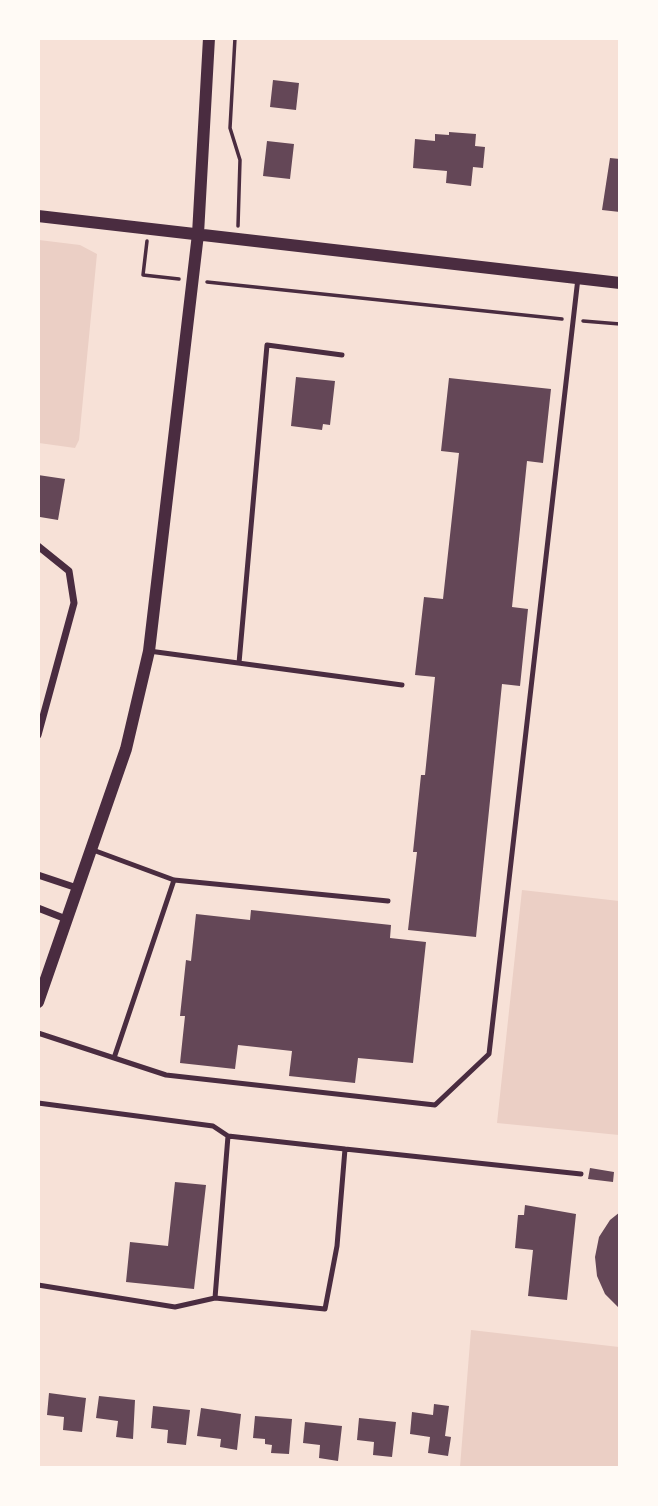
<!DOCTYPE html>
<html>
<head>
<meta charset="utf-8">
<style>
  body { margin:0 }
  #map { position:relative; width:658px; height:1506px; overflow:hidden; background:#f7e1d7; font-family:Helvetica,sans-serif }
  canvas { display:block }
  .frame { position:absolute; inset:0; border:40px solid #fffaf5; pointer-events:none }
</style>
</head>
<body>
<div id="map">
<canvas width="658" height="1506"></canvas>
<div class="frame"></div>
</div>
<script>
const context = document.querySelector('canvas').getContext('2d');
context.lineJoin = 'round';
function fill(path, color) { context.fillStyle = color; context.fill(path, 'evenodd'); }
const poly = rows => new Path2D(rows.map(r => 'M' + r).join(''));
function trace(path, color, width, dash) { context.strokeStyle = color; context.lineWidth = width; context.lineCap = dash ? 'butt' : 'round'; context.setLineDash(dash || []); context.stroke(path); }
const green = poly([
  [39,240,80,245,97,254,79,440,75,448,39,443],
  [522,890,619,901,619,1135,497,1123],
  [471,1330,619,1347,619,1467,460,1467]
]);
const building = poly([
  [273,80,299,83,296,110,270,107],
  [449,132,476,134,475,146,485,147,483,168,473,167,471,186,446,183,447,171,413,168,415,139,435,141,435,134,449,135],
  [267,141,294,144,290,179,263,176],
  [610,158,620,159,620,212,602,210],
  [296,377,335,381,330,425,323,424,322,430,291,426],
  [449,378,551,389,543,463,527,461,512,607,528,609,520,686,502,684,476,937,408,930,417,852,413,852,421,775,425,775,435,677,415,675,424,597,443,599,459,453,441,451],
  [38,475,65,479,58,520,40,517],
  [251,910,391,925,390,938,426,942,413,1063,358,1058,355,1083,289,1076,292,1051,238,1045,235,1069,180,1063,185,1016,180,1016,186,960,191,961,196,914,250,920],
  [590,1168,614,1172,613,1182,588,1179],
  [175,1182,206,1185,194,1289,126,1282,130,1242,168,1246],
  [525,1205,576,1214,567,1300,528,1296,533,1250,515,1248,518,1215,524,1215],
  [620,1212,620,1309,605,1294,597,1276,595,1257,599,1237,610,1220],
  [49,1393,86,1398,82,1432,63,1430,64,1417,47,1415],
  [99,1396,135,1400,133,1439,116,1437,118,1421,96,1418],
  [434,1404,449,1406,445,1436,451,1437,448,1456,428,1453,430,1437,410,1434,412,1412,433,1415],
  [153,1406,190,1410,186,1445,167,1443,168,1430,151,1428],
  [201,1408,241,1414,237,1450,220,1447,221,1439,197,1436],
  [255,1416,292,1419,289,1454,271,1453,272,1445,265,1444,265,1439,253,1438],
  [359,1418,396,1422,392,1457,373,1455,374,1442,357,1440],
  [305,1422,342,1426,338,1461,319,1458,320,1445,303,1443]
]);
const path = poly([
  [235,38,230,128,240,160,238,226],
  [147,241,143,275,179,279],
  [207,282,562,319],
  [583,321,620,324]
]);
const service = poly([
  [149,651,402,685],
  [239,663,267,345,342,355],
  [93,850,174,880,388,901],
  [38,1033,166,1075,435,1105,489,1054,578,278],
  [114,1058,174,880],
  [38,1103,213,1126,228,1136],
  [345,1149,581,1174],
  [38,1285,175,1307,215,1298,325,1309,337,1246,345,1149,228,1136,215,1298]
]);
const minor = poly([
  [38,546,69,571,74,603,38,735],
  [38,875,77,888],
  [38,908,66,919]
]);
const tertiary = poly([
  [38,216,620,283],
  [38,1002,126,749,149,651,198,234,209,38]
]);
fill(green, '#ebcfc5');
fill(building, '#644757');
trace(path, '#4a2c40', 3.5);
trace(service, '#4a2c40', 5);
trace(minor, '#4a2c40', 7);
trace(tertiary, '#4a2c40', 12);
</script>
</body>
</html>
